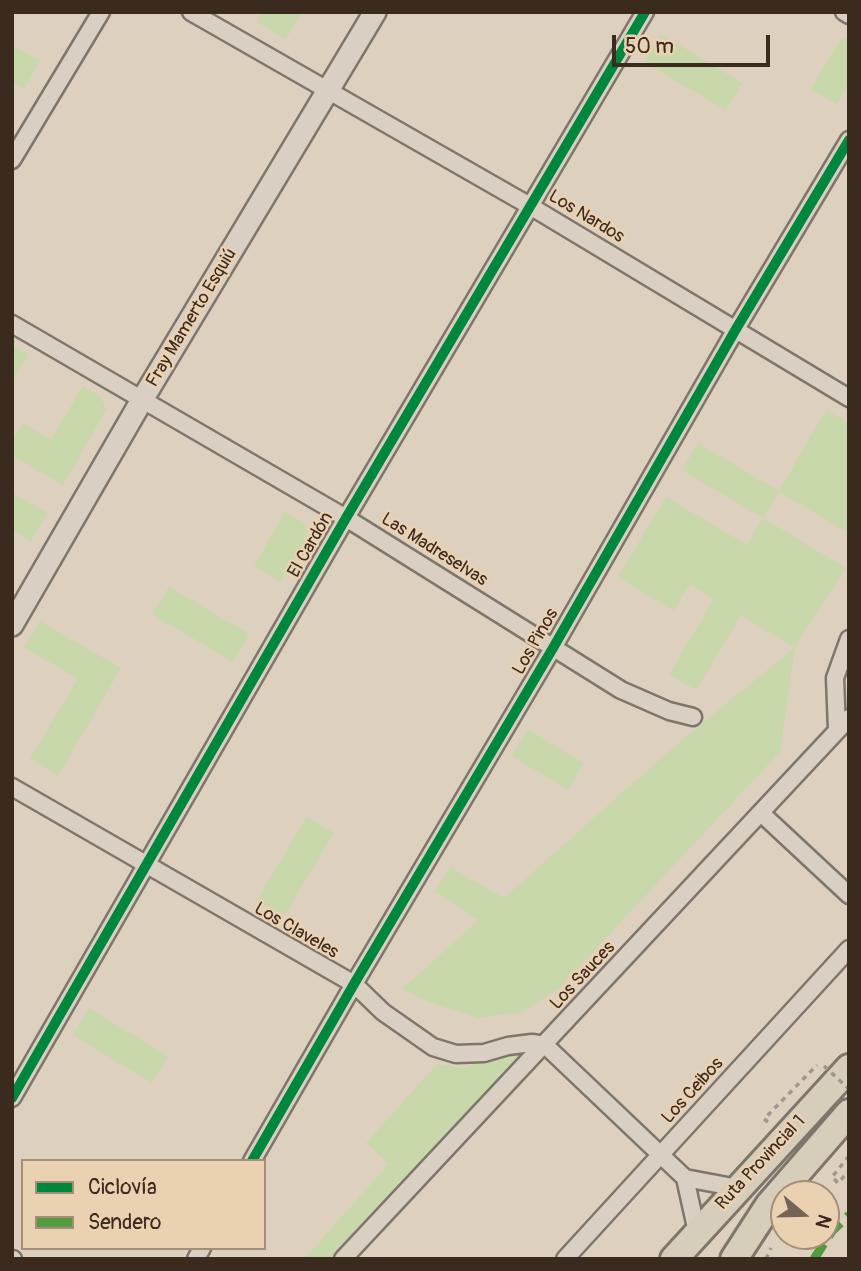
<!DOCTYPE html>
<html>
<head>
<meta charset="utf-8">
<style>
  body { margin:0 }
  #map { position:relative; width:861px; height:1271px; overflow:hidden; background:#ddd0bf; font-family:Pangolin,sans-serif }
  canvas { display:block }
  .frame { position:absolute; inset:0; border:14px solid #3b2a1e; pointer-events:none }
  .legend { position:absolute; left:21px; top:1159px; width:245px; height:91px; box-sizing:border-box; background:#ead1b2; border:2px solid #a48e77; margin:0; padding:9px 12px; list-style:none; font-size:21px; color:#3b2a1e }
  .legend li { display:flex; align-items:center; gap:14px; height:35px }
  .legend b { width:35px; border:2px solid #a48e77 }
  .north { position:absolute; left:770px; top:1180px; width:70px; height:70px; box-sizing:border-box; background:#ead1b2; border:2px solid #a48e77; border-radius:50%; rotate:109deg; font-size:19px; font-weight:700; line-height:28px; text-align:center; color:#3b2a1e }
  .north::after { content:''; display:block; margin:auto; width:24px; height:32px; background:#746456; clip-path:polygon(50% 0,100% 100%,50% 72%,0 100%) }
  .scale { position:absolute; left:612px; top:35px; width:158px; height:32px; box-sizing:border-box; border:4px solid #3b2a1e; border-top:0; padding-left:9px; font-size:21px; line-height:24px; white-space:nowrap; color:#3b2a1e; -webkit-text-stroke:5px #ead1b2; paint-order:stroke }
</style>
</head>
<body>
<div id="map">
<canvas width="861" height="1271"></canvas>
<div class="frame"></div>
<ul class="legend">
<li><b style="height:9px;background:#00873e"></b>Ciclovía</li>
<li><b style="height:9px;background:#529c3f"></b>Sendero</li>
</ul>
<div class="north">N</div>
<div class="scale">50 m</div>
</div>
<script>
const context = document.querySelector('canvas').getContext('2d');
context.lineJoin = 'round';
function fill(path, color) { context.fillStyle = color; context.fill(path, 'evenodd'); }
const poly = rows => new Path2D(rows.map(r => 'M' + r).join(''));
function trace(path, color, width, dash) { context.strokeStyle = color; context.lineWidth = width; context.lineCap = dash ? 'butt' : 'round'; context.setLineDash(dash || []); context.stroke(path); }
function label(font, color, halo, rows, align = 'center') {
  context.font = font + ' Pangolin,sans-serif'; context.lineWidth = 5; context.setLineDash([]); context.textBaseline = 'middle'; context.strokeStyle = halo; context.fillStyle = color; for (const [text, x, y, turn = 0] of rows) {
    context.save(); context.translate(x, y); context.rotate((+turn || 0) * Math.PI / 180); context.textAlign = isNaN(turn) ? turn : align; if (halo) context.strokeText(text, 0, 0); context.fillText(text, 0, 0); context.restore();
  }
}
const green = poly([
  [263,12,302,12,286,39,257,22],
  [661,34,742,83,726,110,645,63],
  [842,37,849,41,849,85,837,104,811,89],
  [12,45,40,61,24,89,12,82],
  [12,345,29,354,12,382],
  [83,386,101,397,106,410,63,485,12,455,12,442,23,424,51,439],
  [826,410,849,423,849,533,779,492,763,518,846,568,795,647,780,752,560,987,523,1012,479,1018,437,1005,402,989,479,920,435,892,450,867,504,898,676,745,794,648,741,615,696,690,669,674,714,599,690,584,674,611,618,577,666,497,747,545,763,518,682,470,698,443,779,491],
  [12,492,47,513,31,541,12,530],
  [285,512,304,523,308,535,281,582,254,566],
  [169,587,249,634,233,662,152,614],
  [40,621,121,668,58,776,30,759,78,679,24,647],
  [528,729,583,763,568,790,512,756],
  [307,817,334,833,284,916,257,900],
  [89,1008,168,1056,152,1083,73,1035],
  [510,1051,520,1055,331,1259,304,1259,389,1164,366,1143,437,1064,468,1068,483,1056]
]);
const path = poly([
  [768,1122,764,1119,817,1065],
  [849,1156,832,1177,838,1183,849,1171],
  [766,1259,771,1248]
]);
const minor = poly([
  [191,12,530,206,849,398],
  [844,12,849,15],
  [12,160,101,12],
  [12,324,346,518,621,690,669,711,693,717],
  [837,730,835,678,849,639],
  [12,787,354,984,383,1012,433,1047,456,1054,484,1053,508,1046,532,1043,545,1045,685,1178,738,1188],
  [761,813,849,895],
  [12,1098,346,518,645,12],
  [252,1161,354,984,553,648,736,329,849,140],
  [685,1178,697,1232],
  [12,1259,13,1259],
  [196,1259,202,1248],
  [343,1259,849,718],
  [565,1259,849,949]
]);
const tertiary = poly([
  [12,625,142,400,375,12]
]);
const primary = poly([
  [674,1259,849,1068],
  [734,1259,769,1205,849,1113]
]);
const pathBridge = poly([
  [824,1066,849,1089]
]);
const quiet = poly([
  [814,1259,832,1231,849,1215]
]);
const cycleway = poly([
  [12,1098,346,518,645,12],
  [252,1161,354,984,553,648,736,329,849,140]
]);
const streetNames = [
  ["Los Nardos",586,217,31],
  ["Fray Mamerto Esquiú",192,318,-59],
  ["El Cardón",311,545,-60],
  ["Las Madreselvas",434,550,32],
  ["Los Pinos",536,642,-60],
  ["Los Claveles",296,931,30],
  ["Los Sauces",583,976,-47],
  ["Los Ceibos",693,1091,-48],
  ["Ruta Provincial 1",761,1163,-47]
];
fill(green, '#c8d8aa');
trace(minor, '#7f766b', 21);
trace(tertiary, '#7f766b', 26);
trace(primary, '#7f766b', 32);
trace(path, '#a0988f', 3.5, [5, 5]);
trace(minor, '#d9cfc3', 16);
trace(tertiary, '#d9cfc3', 21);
trace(primary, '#d6cdba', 26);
trace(pathBridge, '#a0988f', 3.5, [5, 5]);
trace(quiet, '#529c3f', 9, [18, 9]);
trace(cycleway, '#00873e', 10);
label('18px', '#3b2a1e', '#ead1b2', streetNames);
</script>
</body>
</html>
